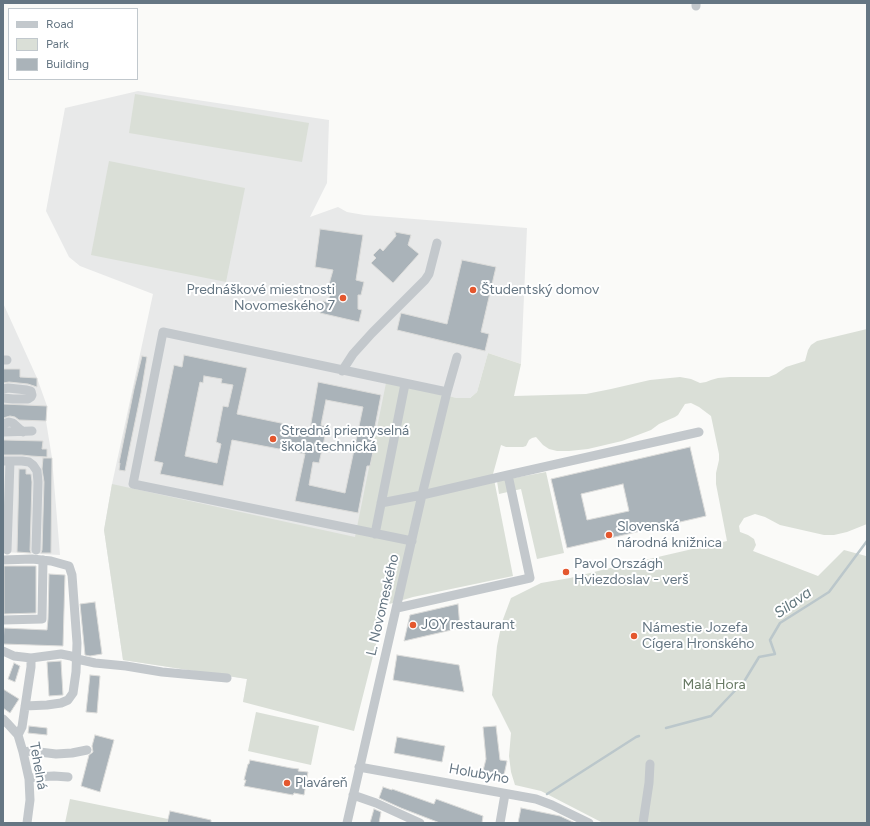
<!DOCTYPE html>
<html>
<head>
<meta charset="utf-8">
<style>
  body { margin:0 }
  #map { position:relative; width:870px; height:826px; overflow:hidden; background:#fafaf8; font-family:Figtree,sans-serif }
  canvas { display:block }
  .frame { position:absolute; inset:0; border:4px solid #657683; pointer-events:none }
  .legend { position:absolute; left:8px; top:8px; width:130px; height:72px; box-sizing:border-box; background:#fff; border:1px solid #c1c8cd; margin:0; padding:5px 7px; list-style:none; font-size:12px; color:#657683 }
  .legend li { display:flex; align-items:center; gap:8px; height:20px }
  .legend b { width:20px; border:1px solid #c1c8cd }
</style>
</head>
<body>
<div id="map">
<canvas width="870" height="826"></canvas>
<div class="frame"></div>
<ul class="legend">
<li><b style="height:5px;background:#c3c8cc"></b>Road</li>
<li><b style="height:11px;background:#dadfd7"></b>Park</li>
<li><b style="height:11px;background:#aab3b9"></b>Building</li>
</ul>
</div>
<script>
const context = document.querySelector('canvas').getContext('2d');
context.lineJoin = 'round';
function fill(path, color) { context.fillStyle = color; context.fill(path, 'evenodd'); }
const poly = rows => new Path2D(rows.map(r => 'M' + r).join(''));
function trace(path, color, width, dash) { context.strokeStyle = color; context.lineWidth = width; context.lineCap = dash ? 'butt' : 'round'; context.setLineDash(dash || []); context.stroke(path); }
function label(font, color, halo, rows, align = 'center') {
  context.font = font + ' Figtree,sans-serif'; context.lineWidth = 4; context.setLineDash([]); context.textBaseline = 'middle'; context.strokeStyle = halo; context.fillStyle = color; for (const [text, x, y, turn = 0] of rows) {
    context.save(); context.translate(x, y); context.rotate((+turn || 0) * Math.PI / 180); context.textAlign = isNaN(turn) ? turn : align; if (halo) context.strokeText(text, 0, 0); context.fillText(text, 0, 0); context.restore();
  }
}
const built = poly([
  [138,91,329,120,327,183,310,217,338,207,347,212,364,215,527,228,521,364,488,353,477,392,470,398,457,398,436,394,384,597,243,702,247,679,123,660,104,530,112,484,153,294,80,266,69,257,46,211,65,108],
  [3,303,37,378,47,406,46,421,52,458,60,555,3,552]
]);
const green = poly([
  [135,94,309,123,302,162,129,133],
  [109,161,245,188,226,282,91,255],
  [867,329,867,524,847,532,834,535,824,535,780,525,765,517,755,514,744,518,739,526,740,532,748,535,754,539,756,545,753,551,818,576,844,550,866,556,867,555,867,823,603,823,541,791,515,785,511,772,509,756,511,733,492,695,497,646,502,622,511,598,541,583,570,578,606,569,727,541,716,484,716,473,719,460,719,454,711,416,699,407,691,403,685,404,678,415,675,417,659,424,651,430,622,441,588,449,569,451,557,451,549,449,543,445,536,437,532,438,529,440,526,446,523,447,506,447,501,445,493,474,513,576,413,597,386,605,354,731,243,702,247,679,123,660,104,530,112,484,355,537,386,383,457,398,470,398,477,392,488,353,521,364,514,396,586,394,611,389,650,380,680,377,691,379,700,383,706,382,711,380,718,378,730,377,769,377,776,374,786,367,805,361,808,350,811,345,817,341],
  [546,472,564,553,537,559,521,489,499,494,497,481],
  [256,712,319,726,311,765,248,751],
  [70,799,168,819,167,823,65,823]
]);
const stream = poly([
  [666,728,711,716,745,680,759,657,775,654,770,640,780,623,829,592,867,541],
  [547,794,636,737,639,736]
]);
const building = poly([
  [320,229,363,235,356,280,364,282,361,295,358,295,358,309,362,310,359,322,320,313,323,301,327,302,333,289,328,288,333,270,315,267,320,229],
  [395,232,411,235,408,245,419,254,393,283,371,263,376,258,373,255,380,248,383,251,396,236,395,232],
  [462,260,496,267,481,332,489,334,485,351,397,330,401,313,447,324,462,260],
  [184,355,247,368,237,414,310,429,318,382,381,395,372,442,375,443,370,466,367,466,358,513,295,501,305,454,232,440,223,486,160,474,163,463,154,461,174,365,182,367,184,355],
  [204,376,222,379,221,383,233,385,228,407,223,406,216,442,221,444,217,463,185,456,200,382,203,383,204,376],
  [326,400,363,407,345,493,309,485,313,462,319,463,327,427,321,425,326,400],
  [142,356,147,357,141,393,129,451,125,471,119,470,120,463,119,463,134,389,142,356],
  [3,369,20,369,20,377,37,378,37,387,28,384,9,382,3,383,3,369],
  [3,404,47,406,46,421,19,420,15,417,10,416,3,418,3,404],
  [3,440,43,441,42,449,47,449,47,457,31,456,22,455,3,455,3,440],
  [690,447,706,516,567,548,551,479,690,447],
  [623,484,629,511,587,520,581,494,623,484],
  [43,458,52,458,51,553,41,553,42,550,44,482,42,469,43,458],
  [19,469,26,469,26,474,31,474,32,482,30,550,31,553,17,552,19,469],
  [4,566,36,566,36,613,4,614,4,566],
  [49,574,65,575,63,646,3,644,4,628,47,630,48,619,49,574],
  [95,602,102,654,90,656,85,655,80,604,95,602],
  [458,604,460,628,404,641,410,615,458,604],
  [397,655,459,665,464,692,393,680,397,655],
  [61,661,63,695,49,696,47,662,61,661],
  [14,663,20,666,15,682,8,679,14,663],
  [90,675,100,676,97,713,86,712,90,675],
  [3,689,19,699,10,713,3,708,3,689],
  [29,726,47,728,47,735,28,733,29,726],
  [496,726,500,760,507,761,504,775,483,771,486,759,483,727,496,726],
  [95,735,114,740,100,792,81,786,89,755,93,752,92,746,95,735],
  [397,737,445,746,442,762,394,753,397,737],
  [250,760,291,768,299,769,298,771,308,772,304,795,294,793,293,795,244,786,246,780,244,780,248,764,249,764,250,760],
  [383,787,392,790,392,789,434,804,436,799,483,816,482,823,440,823,401,808,379,798,383,787],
  [521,808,560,816,575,823,518,823,521,808],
  [374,809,381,812,379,823,370,823,374,809],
  [170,811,211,820,211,823,167,823,170,811]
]);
const minor = poly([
  [696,3,696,6],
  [3,360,7,360],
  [342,371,353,354,372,333,425,280,429,274,437,243],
  [3,389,8,388,27,390,31,391,32,395,31,397,28,399,13,399,3,398],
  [3,424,9,422,13,423,23,432],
  [3,432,32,431],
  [3,461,22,461,29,462,33,465,37,471,38,482,36,550],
  [381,503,422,495,508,475,699,432],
  [375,534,405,384],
  [412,541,133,484,163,332,447,392],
  [7,550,10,461],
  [3,560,32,559,51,561,69,566,72,575,77,643,76,672,73,693,68,700,61,703,47,705,25,706],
  [397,608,530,578,508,475],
  [3,620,42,619,43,560],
  [3,651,14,656,31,658,31,667,22,727,18,735],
  [31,658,61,654,71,656,77,659,95,663,126,666,162,672,227,678],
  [3,719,8,724,18,735,23,752,29,779,30,800,27,823],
  [23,752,31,751,56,754,72,753,87,750],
  [359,767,536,799,552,805,589,823],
  [29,779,36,777,54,776,68,777],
  [353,795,376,803,420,823],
  [347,823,422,495,447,392,457,357],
  [500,823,505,794],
  [643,823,649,783,650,764]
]);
const markers = [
  [473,290,4,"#e4572e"],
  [343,298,4,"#e4572e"],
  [273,439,4,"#e4572e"],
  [609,535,4,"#e4572e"],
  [566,572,4,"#e4572e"],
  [413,625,4,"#e4572e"],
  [634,636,4,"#e4572e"],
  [287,783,4,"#e4572e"]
];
const poiNames = [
  ["Prednáškové miestnosti",335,290,"right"],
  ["Novomeského 7",335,306,"right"],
  ["Študentský domov",481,290],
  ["Stredná priemyselná",281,431],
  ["škola technická",281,447],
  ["Slovenská",617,527],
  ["národná knižnica",617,543],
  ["Pavol Országh",574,564],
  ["Hviezdoslav - verš",574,580],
  ["JOY restaurant",421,625],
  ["Námestie Jozefa",642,628],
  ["Cígera Hronského",642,644],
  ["Plaváreň",295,783]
];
const streetNames = [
  ["L. Novomeského",383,605,-77],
  ["Tehelná",38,766,80],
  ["Holubyho",479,774,10]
];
const parkNames = [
  ["Malá Hora",714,685]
];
const waterNames = [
  ["Silava",793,603,-35]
];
fill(built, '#e8e9e9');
fill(green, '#dadfd7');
trace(stream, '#bbc7cb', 2.5);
fill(building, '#aab3b9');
trace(building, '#dcdcda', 1);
trace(minor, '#c3c8cc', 9);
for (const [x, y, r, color] of markers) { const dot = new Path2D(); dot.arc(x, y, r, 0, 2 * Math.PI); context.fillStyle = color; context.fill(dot); trace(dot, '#fff', 1.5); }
label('14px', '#657683', '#fff', poiNames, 'left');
label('14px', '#657683', '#fff', streetNames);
label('14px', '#687a64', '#fff', parkNames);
label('italic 15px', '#60757c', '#fff', waterNames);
</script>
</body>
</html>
